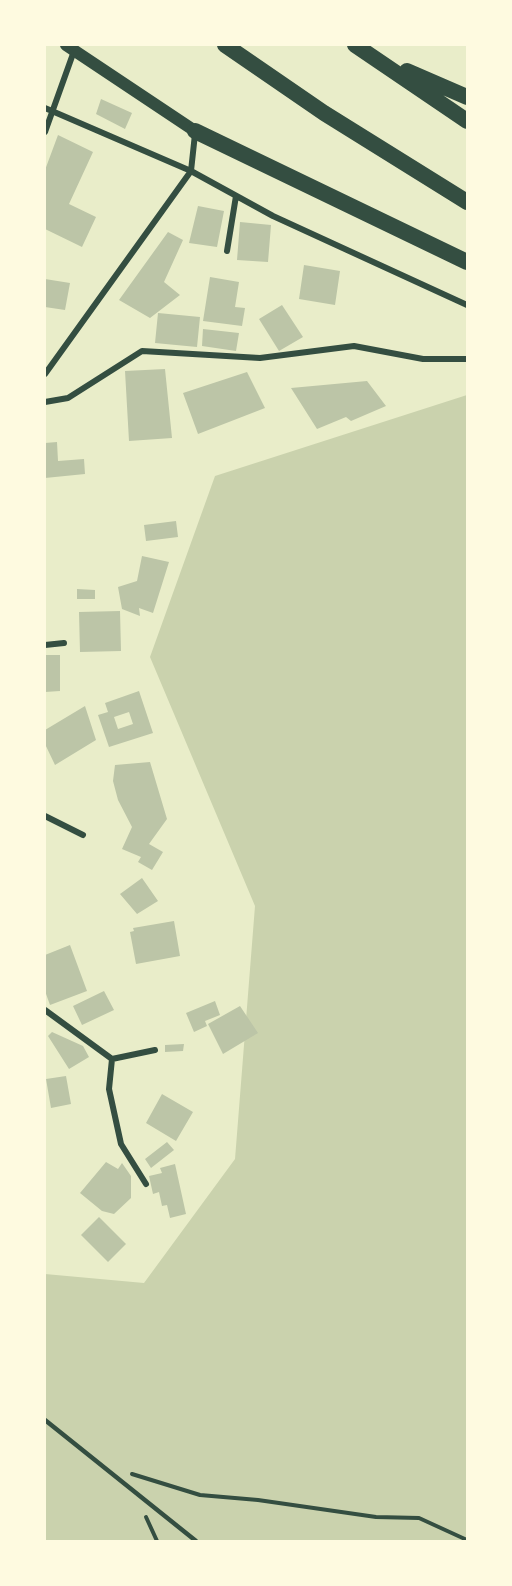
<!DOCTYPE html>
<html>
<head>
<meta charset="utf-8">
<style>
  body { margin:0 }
  #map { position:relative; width:512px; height:1586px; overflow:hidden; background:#e9edc9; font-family:Spectral,serif }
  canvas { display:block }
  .frame { position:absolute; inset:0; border:46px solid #fefae0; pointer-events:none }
</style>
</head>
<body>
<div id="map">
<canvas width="512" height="1586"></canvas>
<div class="frame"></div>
</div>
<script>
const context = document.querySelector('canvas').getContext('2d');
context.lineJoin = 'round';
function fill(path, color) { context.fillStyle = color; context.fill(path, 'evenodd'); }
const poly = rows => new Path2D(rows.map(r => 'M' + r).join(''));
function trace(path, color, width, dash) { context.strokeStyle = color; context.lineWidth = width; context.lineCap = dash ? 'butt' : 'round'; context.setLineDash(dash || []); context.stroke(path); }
const green = poly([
  [467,395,467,1541,45,1541,45,1274,144,1283,235,1159,255,906,150,657,215,476]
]);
const building = poly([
  [101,99,132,113,125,129,96,114],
  [58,135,93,152,69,204,96,217,82,247,45,229,45,170],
  [198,206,224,211,217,247,189,243],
  [240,222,271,225,268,262,237,260],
  [168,232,183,240,164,282,180,295,150,318,119,300],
  [304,265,340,271,335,305,299,299],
  [210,277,239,282,235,307,245,308,242,326,203,321],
  [45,279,70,283,65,310,45,307],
  [282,305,303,337,279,351,259,319],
  [158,313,200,317,197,347,155,343],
  [203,329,239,333,236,351,202,346],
  [165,369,172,438,129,441,125,371],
  [247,372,265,408,198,434,183,393],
  [367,381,386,406,351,421,346,417,317,429,291,388],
  [57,442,58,461,84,459,85,474,45,478,45,443],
  [176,521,178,537,146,541,144,525],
  [142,556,169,562,153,613,139,608,140,616,122,609,118,587,137,581],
  [77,589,95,590,95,599,77,599],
  [120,611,121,651,80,652,79,612],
  [45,655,60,655,60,691,45,692],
  [139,691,153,733,109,747,98,715,108,712,105,703],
  [129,712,133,724,118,729,114,717],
  [85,706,96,740,55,765,45,744,45,730],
  [150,762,167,819,149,844,163,852,152,870,138,862,141,857,122,849,132,827,118,800,113,781,115,765],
  [142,878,158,901,137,914,120,894],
  [174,921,180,956,136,964,130,932,134,931,133,928],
  [70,945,87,991,50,1005,45,991,45,955],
  [104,991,114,1010,82,1025,73,1006],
  [215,1001,220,1015,205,1021,207,1026,194,1032,186,1013],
  [240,1006,258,1033,223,1054,208,1024],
  [52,1032,83,1046,89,1057,69,1069,48,1036],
  [184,1044,183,1051,165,1052,165,1045],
  [66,1076,71,1104,51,1108,46,1079],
  [162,1094,193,1112,176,1141,146,1123],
  [167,1142,174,1150,151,1168,145,1159],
  [106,1162,118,1169,122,1163,131,1176,131,1198,114,1214,102,1211,80,1193],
  [175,1164,186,1214,170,1218,167,1205,162,1206,159,1192,153,1194,149,1176,162,1173,160,1168],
  [99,1217,126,1244,108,1262,81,1235]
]);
const path = poly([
  [132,1474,200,1495,258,1500,376,1517,419,1518,467,1540],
  [146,1517,157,1541]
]);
const service = poly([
  [45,1420,196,1541]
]);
const minor = poly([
  [45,108,191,171,273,216,467,305],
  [45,132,74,51],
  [227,251,236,196],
  [45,374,191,171,195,134],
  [45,402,68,398,142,351,260,358,354,346,423,359,467,359],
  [45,645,64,643],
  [45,816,83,835],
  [45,1010,112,1059,109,1089,121,1144,146,1184],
  [112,1059,155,1050]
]);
const secondary = poly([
  [66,45,195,131]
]);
const trunk = poly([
  [225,45,324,113,467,202],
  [355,45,467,121],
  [407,71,467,97],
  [195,131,467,262]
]);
fill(green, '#cad2ad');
fill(building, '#bcc5a7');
trace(path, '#344e41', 4);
trace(service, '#344e41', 4.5);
trace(minor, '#344e41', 6);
trace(secondary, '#344e41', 12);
trace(trunk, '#344e41', 16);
</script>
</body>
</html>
